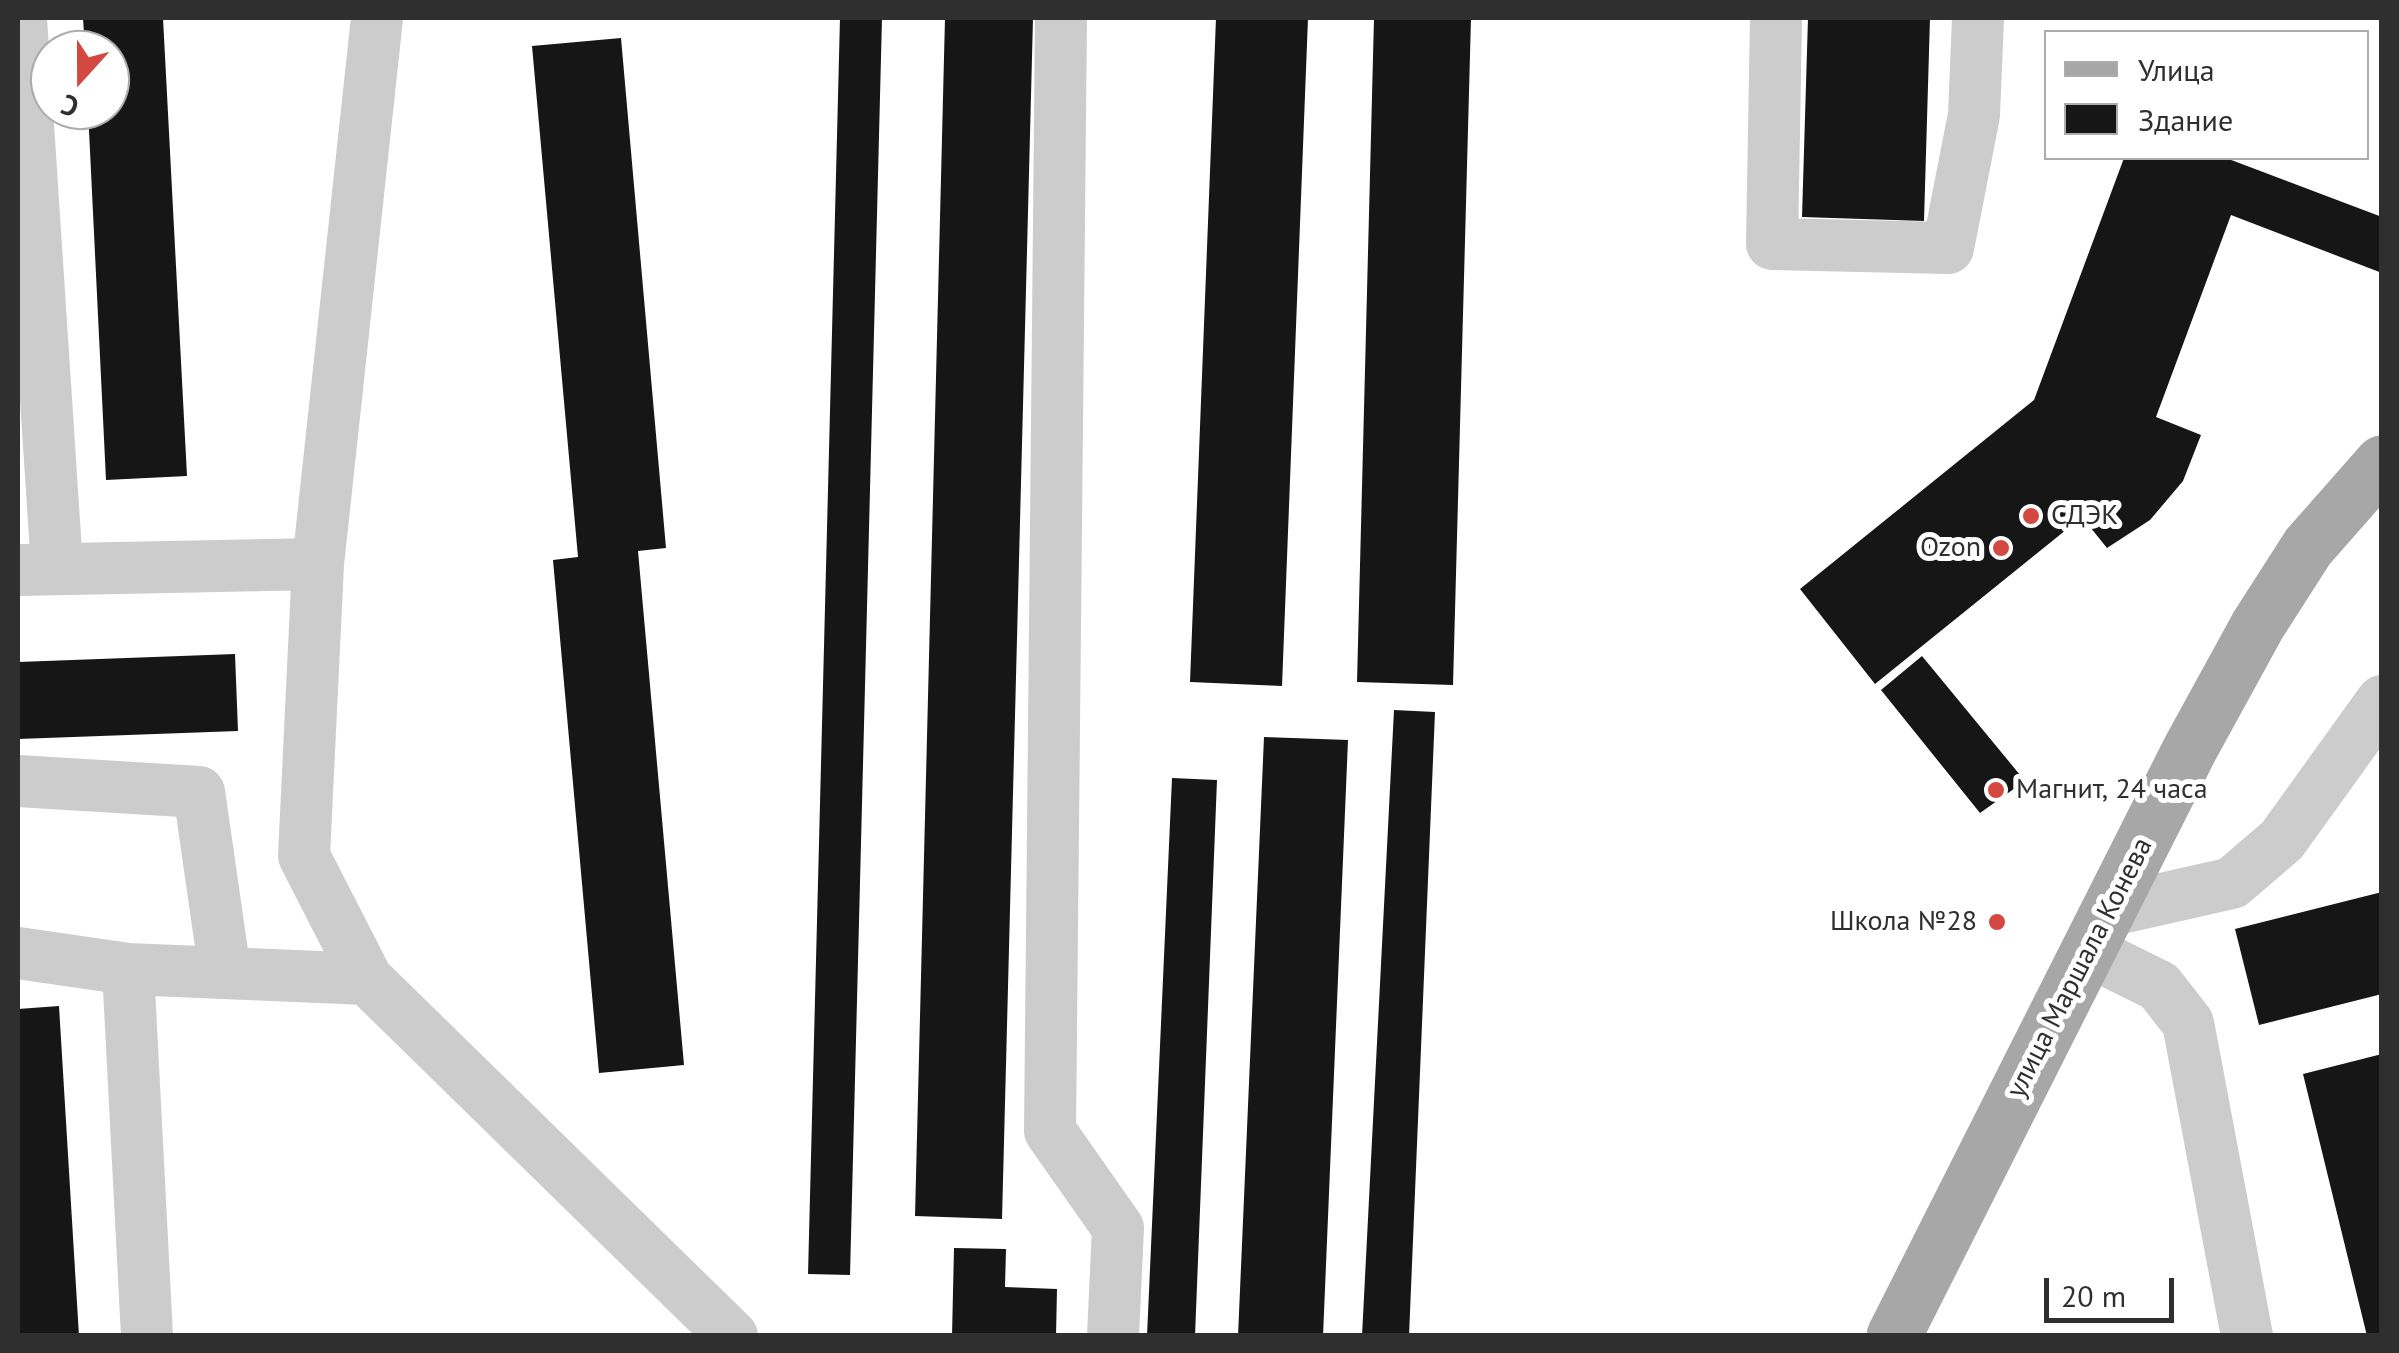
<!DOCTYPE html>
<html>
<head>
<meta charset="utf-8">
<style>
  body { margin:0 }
  #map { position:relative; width:2399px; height:1353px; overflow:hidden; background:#fff; font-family:"PT Sans",sans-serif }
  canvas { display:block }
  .frame { position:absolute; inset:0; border:20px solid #2f2f2f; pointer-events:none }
  .legend { position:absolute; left:2044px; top:30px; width:325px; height:130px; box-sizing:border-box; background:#fff; border:2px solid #acacac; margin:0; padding:12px 18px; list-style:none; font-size:30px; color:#2f2f2f }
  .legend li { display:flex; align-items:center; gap:20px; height:50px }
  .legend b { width:50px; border:2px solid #acacac }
  .north { position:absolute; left:30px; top:30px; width:100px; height:100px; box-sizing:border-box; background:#fff; border:2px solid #acacac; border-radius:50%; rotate:201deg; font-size:28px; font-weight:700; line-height:40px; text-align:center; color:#2f2f2f }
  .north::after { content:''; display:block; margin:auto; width:35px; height:45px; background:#d44842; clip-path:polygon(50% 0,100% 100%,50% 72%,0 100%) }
  .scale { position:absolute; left:2044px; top:1278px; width:130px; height:45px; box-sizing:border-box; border:5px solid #2f2f2f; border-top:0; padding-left:12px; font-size:30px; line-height:35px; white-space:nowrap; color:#2f2f2f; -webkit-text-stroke:8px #fff; paint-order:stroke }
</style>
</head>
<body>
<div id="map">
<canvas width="2399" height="1353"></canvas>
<div class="frame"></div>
<ul class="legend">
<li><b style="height:12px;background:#a7a7a7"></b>Улица</li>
<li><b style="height:28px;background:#161616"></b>Здание</li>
</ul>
<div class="north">С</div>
<div class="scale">20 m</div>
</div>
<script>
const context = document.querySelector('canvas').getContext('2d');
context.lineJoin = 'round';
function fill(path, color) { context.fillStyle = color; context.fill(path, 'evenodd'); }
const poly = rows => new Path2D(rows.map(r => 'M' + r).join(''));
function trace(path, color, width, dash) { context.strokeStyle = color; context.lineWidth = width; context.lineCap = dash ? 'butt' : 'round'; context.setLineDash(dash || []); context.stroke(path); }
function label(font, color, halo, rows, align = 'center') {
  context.font = font + ' "PT Sans",sans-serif'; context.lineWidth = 10; context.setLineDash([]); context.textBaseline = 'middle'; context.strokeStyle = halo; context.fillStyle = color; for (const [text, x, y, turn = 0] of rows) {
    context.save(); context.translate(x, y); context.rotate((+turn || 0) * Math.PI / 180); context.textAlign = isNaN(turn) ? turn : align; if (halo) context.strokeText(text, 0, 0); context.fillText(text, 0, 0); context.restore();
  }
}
const building = poly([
  [83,18,163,18,187,476,106,480,88,110,110,110,110,50,85,50],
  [840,18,882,18,850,1275,808,1274],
  [945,18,1033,18,1002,1219,915,1216],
  [1216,18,1308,18,1282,686,1190,682],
  [1374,18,1471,18,1453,685,1357,682],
  [1808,18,1930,18,1924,221,1802,217],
  [621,38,666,548,638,551,684,1065,599,1073,553,560,578,557,532,46],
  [2124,158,2226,158,2382,217,2382,273,2231,215,2156,417,2201,435,2183,481,2150,520,2107,548,2082,517,1875,684,1800,589,2034,400],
  [235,654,238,731,18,739,18,662],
  [1922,656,2025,781,1980,813,1881,690],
  [1394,710,1435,712,1409,1336,1362,1336],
  [1264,737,1348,740,1323,1336,1238,1336],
  [1172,778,1217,780,1195,1336,1147,1336],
  [2382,892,2382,994,2259,1025,2235,929],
  [59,1006,79,1336,18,1336,18,1009],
  [2382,1054,2382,1336,2367,1336,2303,1074],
  [954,1248,1006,1249,1005,1287,1057,1289,1056,1336,952,1336]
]);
const minor = poly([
  [21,18,57,567],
  [377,18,318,564,304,856,367,979,732,1336],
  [1061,18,1050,1131,1118,1228,1113,1336],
  [1776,18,1772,244,1948,248,1974,115,1978,18],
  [18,570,318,564],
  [18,781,199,792,225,973],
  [2108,911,2232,883,2282,840,2382,701],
  [2088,951,2159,986,2188,1023,2247,1336],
  [18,953,128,969,367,979],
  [128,969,147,1336]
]);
const major = poly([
  [1894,1336,2190,749,2258,625,2308,547,2382,463]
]);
const markers = [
  [2031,516,10,"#d44842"],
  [2001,548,10,"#d44842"],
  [1996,790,10,"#d44842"],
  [1997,922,10,"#d44842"]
];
const poiNames = [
  ["СДЭК",2051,516],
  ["Ozon",1981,548,"right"],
  ["Магнит, 24 часа",2016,790],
  ["Школа №28",1977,922,"right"]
];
const streetNames = [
  ["улица Маршала Конева",2080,968,-63]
];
fill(building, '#161616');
trace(minor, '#ccc', 52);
trace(major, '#a7a7a7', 55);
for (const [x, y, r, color] of markers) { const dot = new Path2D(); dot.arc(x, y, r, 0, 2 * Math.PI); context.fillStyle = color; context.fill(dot); trace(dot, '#fff', 4); }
label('28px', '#2f2f2f', '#fff', poiNames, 'left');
label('28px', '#2f2f2f', '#fff', streetNames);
</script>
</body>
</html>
